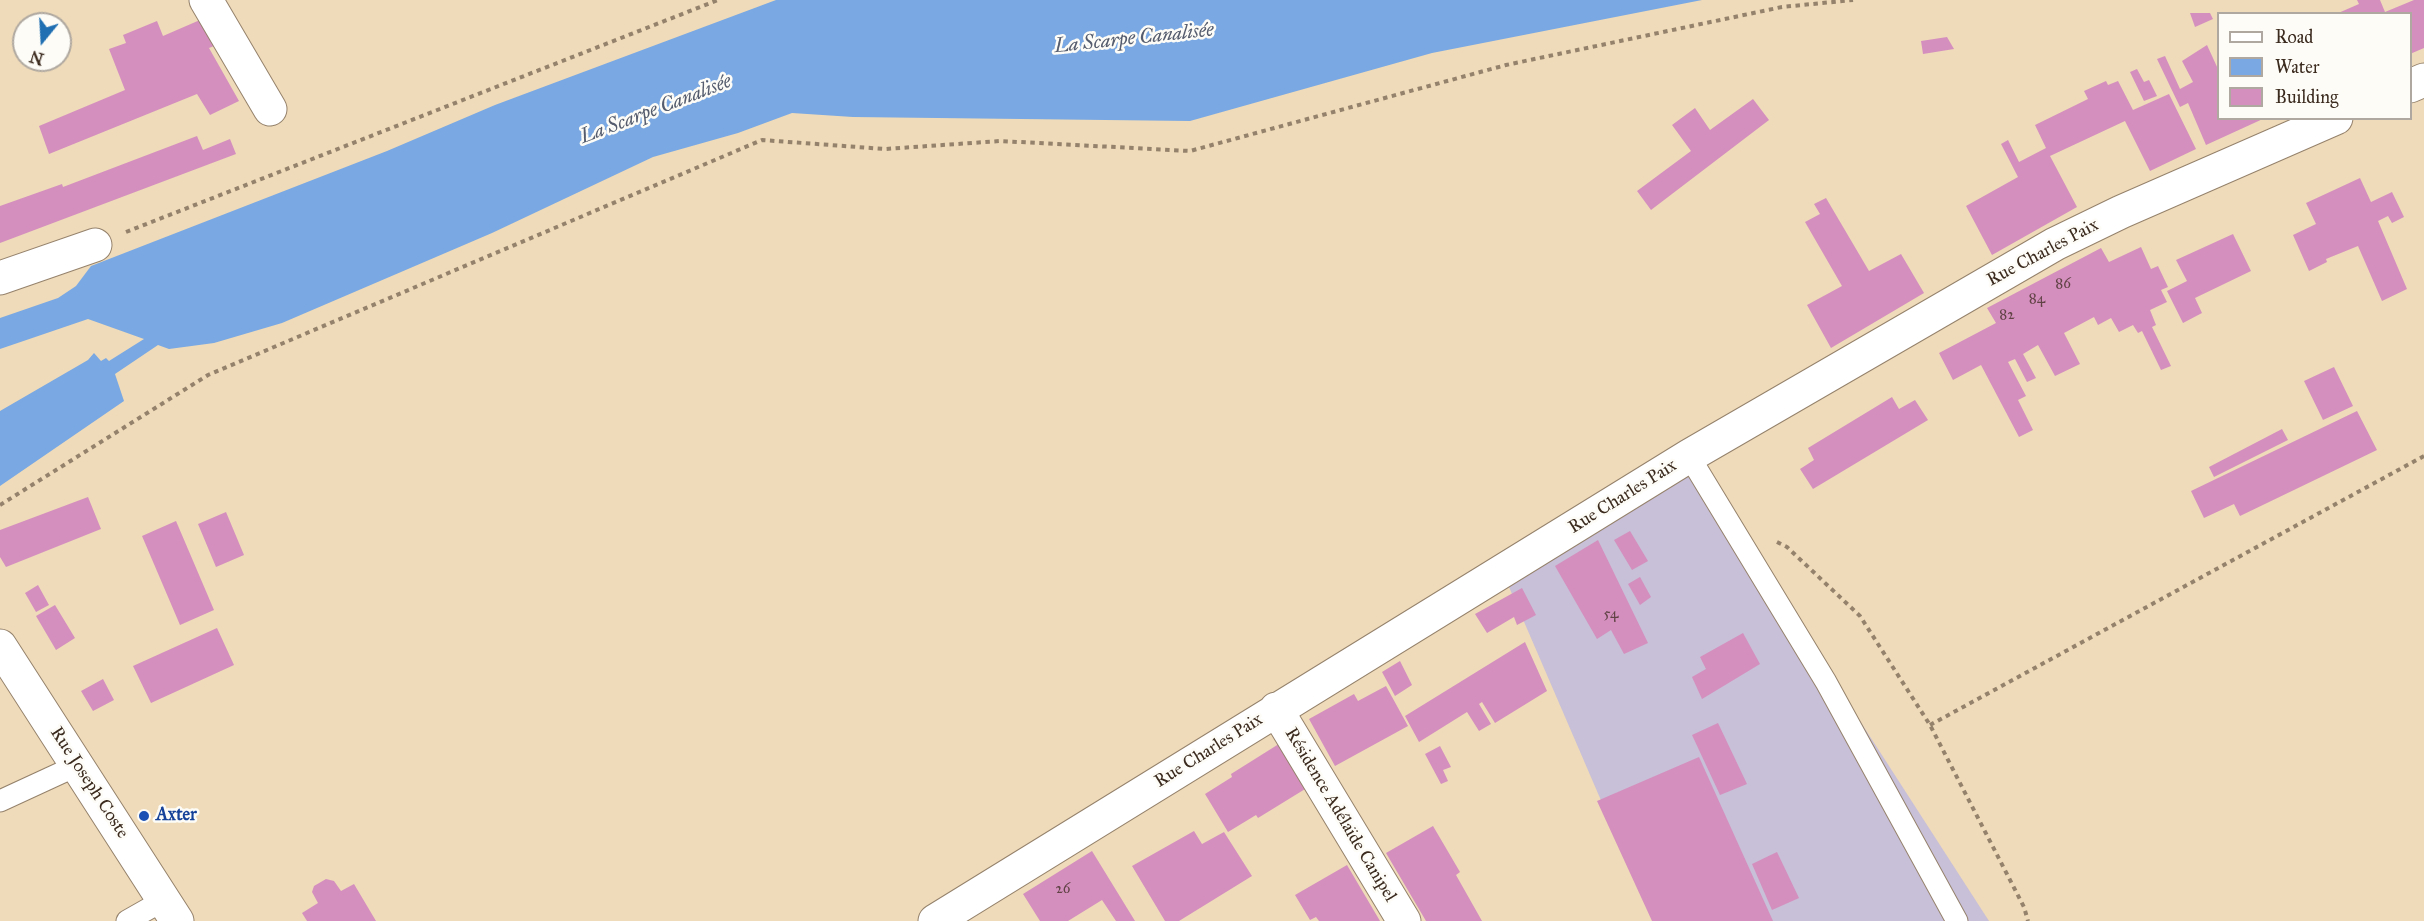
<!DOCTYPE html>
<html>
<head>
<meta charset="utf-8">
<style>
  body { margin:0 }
  #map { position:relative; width:2424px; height:921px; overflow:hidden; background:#efdbb9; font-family:"IM FELL Great Primer",serif }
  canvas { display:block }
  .legend { position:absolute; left:2217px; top:12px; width:195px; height:108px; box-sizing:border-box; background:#fdfcf7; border:2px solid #afa8a0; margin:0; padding:8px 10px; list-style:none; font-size:18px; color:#3b2a1e }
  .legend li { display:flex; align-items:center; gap:12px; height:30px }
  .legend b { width:30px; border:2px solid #afa8a0 }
  .north { position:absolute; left:12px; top:12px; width:60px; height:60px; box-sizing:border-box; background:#fdfcf7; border:2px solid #afa8a0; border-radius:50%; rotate:198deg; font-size:16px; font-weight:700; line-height:24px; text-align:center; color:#3b2a1e }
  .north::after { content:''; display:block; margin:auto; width:21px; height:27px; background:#1f6fb2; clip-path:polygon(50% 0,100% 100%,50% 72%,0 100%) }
</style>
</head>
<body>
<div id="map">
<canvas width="2424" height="921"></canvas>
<ul class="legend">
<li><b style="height:8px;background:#fff"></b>Road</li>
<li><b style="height:16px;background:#79a8e3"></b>Water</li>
<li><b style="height:16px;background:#d48fbe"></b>Building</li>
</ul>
<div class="north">N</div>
</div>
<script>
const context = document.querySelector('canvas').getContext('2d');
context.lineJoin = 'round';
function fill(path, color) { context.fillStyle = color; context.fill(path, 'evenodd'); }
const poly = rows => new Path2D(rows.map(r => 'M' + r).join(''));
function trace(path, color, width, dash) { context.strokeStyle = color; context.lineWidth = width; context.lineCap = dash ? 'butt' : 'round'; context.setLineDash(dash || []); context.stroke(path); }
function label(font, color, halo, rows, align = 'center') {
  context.font = font + ' "IM FELL Great Primer",serif'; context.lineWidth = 5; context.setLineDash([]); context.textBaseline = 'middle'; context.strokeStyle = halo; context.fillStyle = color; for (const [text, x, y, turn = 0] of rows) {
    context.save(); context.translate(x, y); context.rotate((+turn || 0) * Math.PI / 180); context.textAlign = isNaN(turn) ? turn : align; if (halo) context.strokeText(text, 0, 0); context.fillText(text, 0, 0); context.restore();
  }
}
const industrial = poly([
  [1689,456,1989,921,1653,921,1503,573]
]);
const water = poly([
  [776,0,1702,0,1432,53,1190,121,853,117,792,113,738,133,653,157,492,233,282,323,214,343,169,349,158,345,115,374,124,401,0,486,0,411,88,360,94,353,101,361,106,358,109,361,144,339,88,319,0,349,0,318,58,298,76,286,91,266,387,151,495,105]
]);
const building = poly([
  [2357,0,2380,0,2385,12,2414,0,2424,0,2424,48,2410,54,2410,14,2336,14,2359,4],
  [2190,13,2210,13,2213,19,2195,27],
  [200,20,214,46,209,48,239,101,210,115,197,94,49,154,39,126,125,90,109,49,126,43,123,35,157,21,163,36],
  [1947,37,1954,49,1923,54,1921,41],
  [2207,45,2218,69,2218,118,2265,118,2206,145,2188,103,2180,107,2157,59,2165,56,2180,89,2193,82,2182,61],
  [2137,69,2144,82,2149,80,2157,96,2144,101,2130,72],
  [2106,81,2108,85,2118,81,2133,110,2169,94,2196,149,2150,171,2125,121,2050,156,2077,207,1992,255,1966,206,2018,177,2001,144,2008,140,2019,162,2046,148,2035,125,2088,99,2084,91],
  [1753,99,1769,120,1651,210,1637,191,1691,151,1672,125,1695,108,1710,130],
  [197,136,203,150,230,139,236,154,0,243,0,206,62,184,63,187],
  [2360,178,2371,202,2392,192,2404,217,2392,223,2388,216,2378,221,2407,289,2382,301,2358,246,2326,259,2327,262,2309,271,2293,235,2316,224,2306,203],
  [1826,198,1869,271,1901,254,1924,293,1831,348,1807,305,1842,286,1805,222,1820,214,1814,204],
  [2233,234,2251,271,2195,298,2202,313,2183,323,2167,291,2187,281,2176,260],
  [2141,247,2151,269,2158,266,2168,287,2161,290,2167,302,2150,310,2156,325,2152,327,2171,366,2161,370,2142,331,2138,333,2133,325,2119,332,2111,318,2098,325,2094,317,2064,333,2080,364,2055,376,2038,345,2023,354,2036,378,2027,382,2015,359,2008,362,2026,396,2018,400,2033,430,2019,437,1981,365,1953,380,1939,353,1996,323,1987,308,2101,248,2109,262],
  [2334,367,2353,406,2323,420,2304,381],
  [1892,397,1899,409,1915,400,1928,420,1813,489,1800,469,1814,460,1808,448],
  [2357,411,2377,450,2240,516,2234,504,2204,518,2191,491],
  [2282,429,2288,440,2214,477,2209,467],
  [88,497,101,529,6,567,0,557,0,530],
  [226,512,244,555,216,567,198,524],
  [176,521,214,610,180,625,142,536],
  [1630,531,1648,561,1632,570,1614,540],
  [1598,540,1648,643,1624,654,1611,630,1597,639,1555,566],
  [1640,577,1651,597,1640,605,1628,584],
  [38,585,49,605,36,612,25,593],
  [1522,588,1536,615,1517,625,1514,617,1487,633,1475,614],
  [55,605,75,638,56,650,36,616],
  [217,628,234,665,151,703,133,666],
  [1743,633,1760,664,1702,699,1692,677,1706,669,1700,657],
  [1525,642,1547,691,1495,723,1482,702,1479,704,1491,724,1479,731,1467,712,1419,742,1405,716],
  [1400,661,1412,685,1395,696,1382,672],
  [103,679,114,700,93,711,81,691],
  [1386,686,1408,726,1335,766,1309,719,1354,694,1358,701],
  [1718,723,1747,784,1720,795,1692,735],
  [1282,742,1310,786,1258,818,1256,815,1228,832,1205,794,1232,777,1231,774],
  [1440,746,1451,767,1443,770,1448,781,1441,784,1425,754],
  [1699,757,1773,921,1652,921,1597,801],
  [1433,826,1460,872,1456,875,1482,921,1426,921,1386,853],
  [1194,831,1202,844,1224,832,1252,876,1179,921,1165,921,1132,866],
  [1092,851,1135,921,1116,921,1102,900,1068,921,1040,921,1023,894],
  [1777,852,1799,898,1772,910,1752,864],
  [1347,865,1380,921,1319,921,1316,917,1310,920,1295,895],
  [326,879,334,881,341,891,354,884,376,921,307,921,302,913,318,903,312,892,314,886]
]);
const path = poly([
  [126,232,718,0],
  [0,505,208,375,762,140,885,149,1000,141,1190,151,1506,65,1782,7,1853,0],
  [1777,542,1787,547,1860,616,1930,725,2024,907,2028,921],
  [1930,725,2424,456]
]);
const service = poly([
  [1689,456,1826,682,1957,921],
  [0,801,78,765],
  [127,921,164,900]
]);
const minor = poly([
  [206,0,270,109],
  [2410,86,2424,80],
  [0,278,95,245],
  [1276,709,1404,921],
  [935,921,1689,456,2055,244,2121,212,2336,118]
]);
const tertiary = poly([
  [0,646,177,921]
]);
const markers = [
  [144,816,6,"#1a4fb4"]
];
const numberNames = [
  ["86",2063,284],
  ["84",2037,299],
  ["82",2007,315],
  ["54",1611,614],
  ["26",1063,889]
];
const streetNames = [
  ["Rue Charles Paix",2043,253,-28],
  ["Rue Charles Paix",1623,497,-32],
  ["Rue Charles Paix",1209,751,-32],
  ["Rue Joseph Coste",89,783,57],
  ["Résidence Adélaïde Canipel",1340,815,59]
];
const transitNames = [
  ["Axter",156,816]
];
const waterNames = [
  ["La Scarpe Canalisée",1134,39,-6],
  ["La Scarpe Canalisée",656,110,-21]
];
fill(industrial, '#c8bfd8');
fill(water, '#79a8e3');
fill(building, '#d48fbe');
trace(service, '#95826c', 23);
trace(minor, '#95826c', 35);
trace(tertiary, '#95826c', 35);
trace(path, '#95826c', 4, [4.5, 4.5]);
trace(service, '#fff', 21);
trace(minor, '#fff', 33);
trace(tertiary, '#fff', 33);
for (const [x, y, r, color] of markers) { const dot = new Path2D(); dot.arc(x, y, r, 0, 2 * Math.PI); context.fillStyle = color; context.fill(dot); trace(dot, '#fdfcf7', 2); }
label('15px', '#614346', null, numberNames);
label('18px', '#3b2a1e', '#fdfcf7', streetNames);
label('bold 18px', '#164399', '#fdfcf7', transitNames, 'left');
label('italic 20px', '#545c6d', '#fdfcf7', waterNames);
</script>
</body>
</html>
